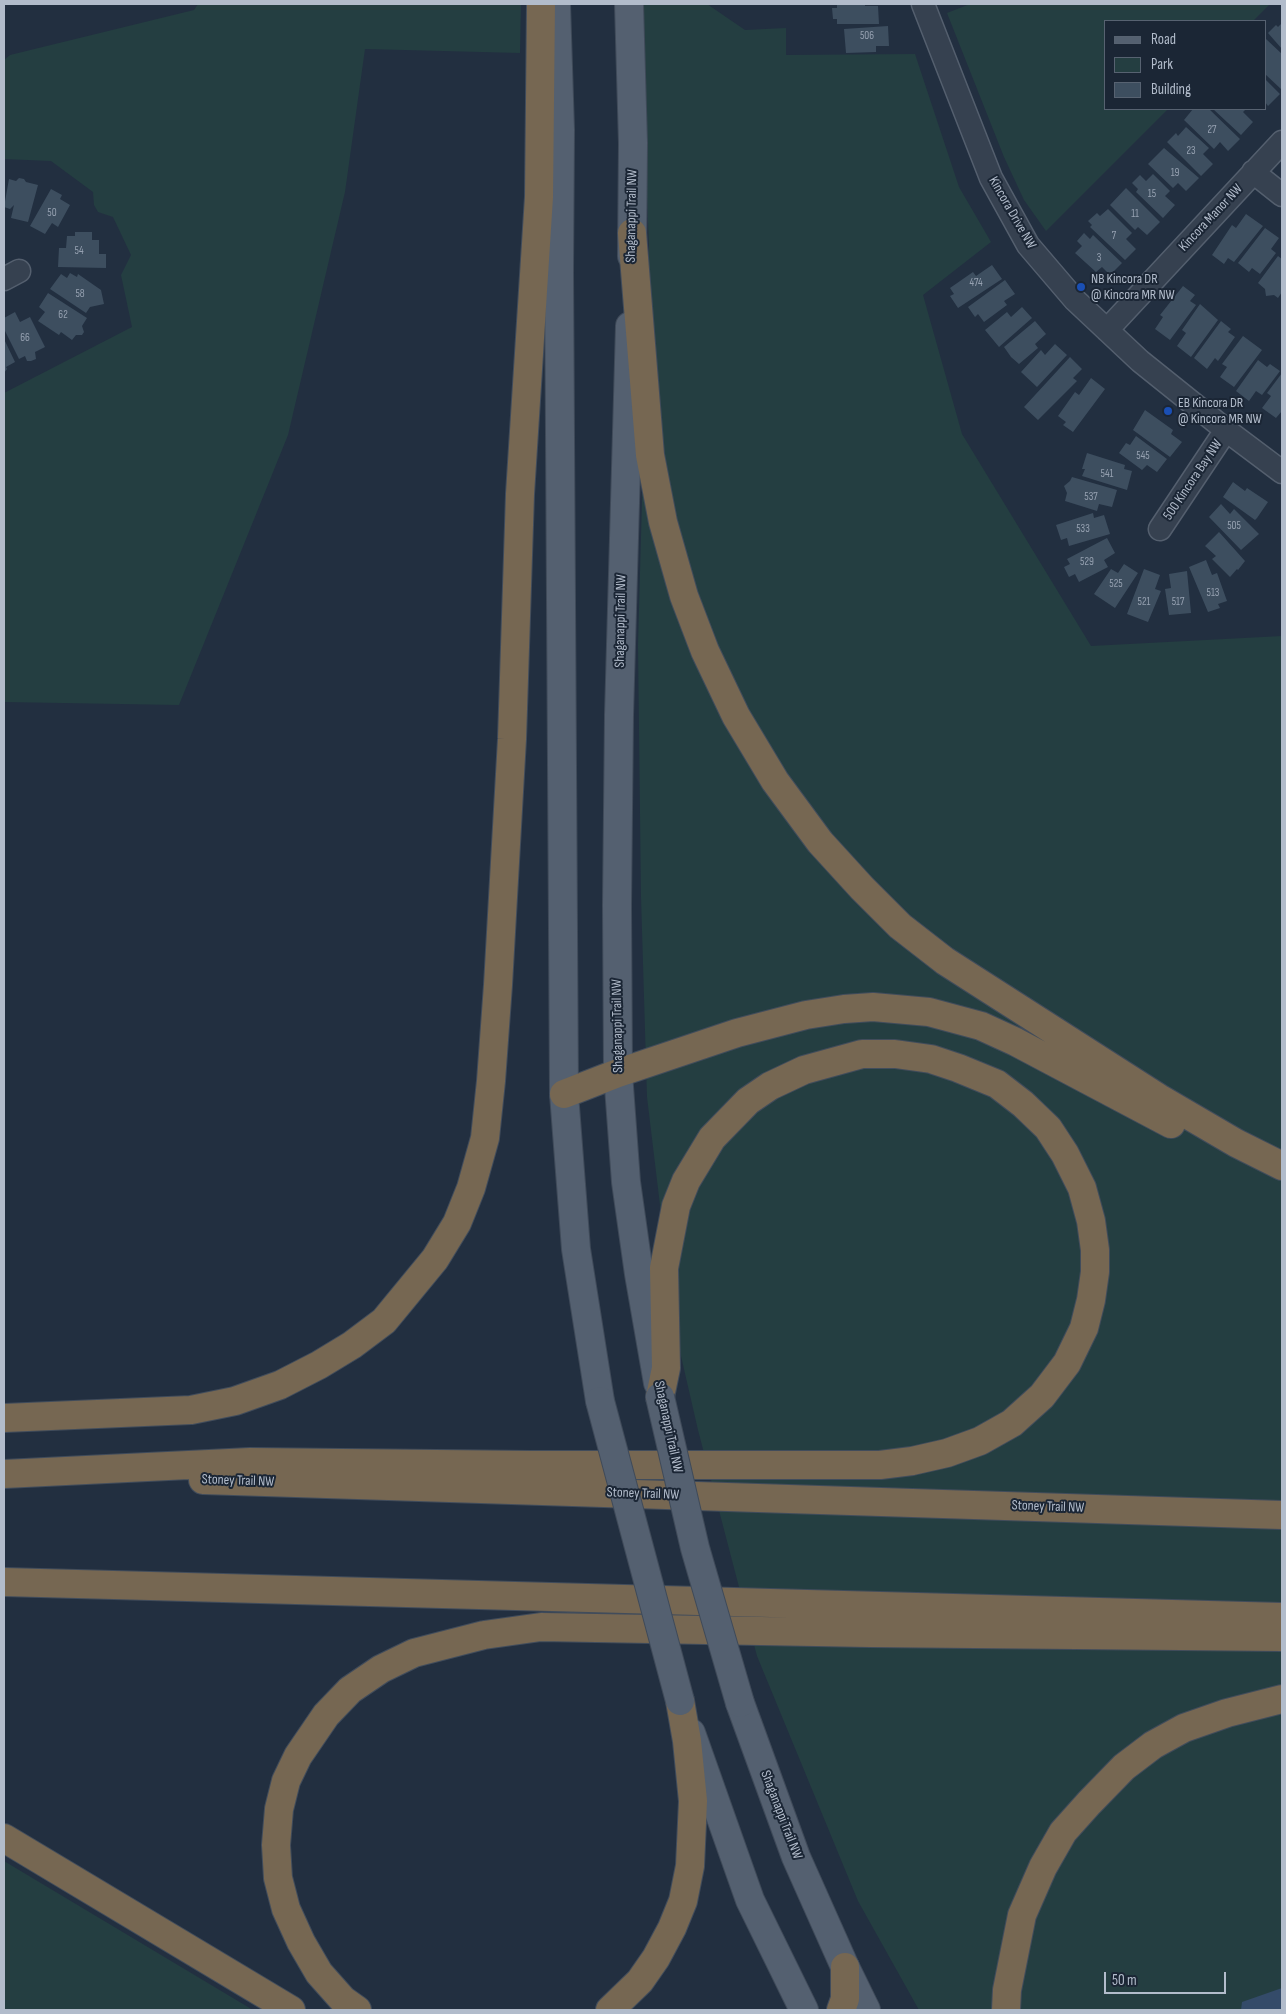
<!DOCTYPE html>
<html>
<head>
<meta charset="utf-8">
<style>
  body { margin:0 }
  #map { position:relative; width:1286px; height:2014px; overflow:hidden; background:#222f40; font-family:"Sofia Sans Condensed",sans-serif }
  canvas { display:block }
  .frame { position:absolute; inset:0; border:5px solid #b2bccb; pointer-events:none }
  .legend { position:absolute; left:1104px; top:20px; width:162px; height:90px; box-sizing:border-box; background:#1b2635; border:1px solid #576271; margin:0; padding:6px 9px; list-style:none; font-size:15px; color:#b2bccb }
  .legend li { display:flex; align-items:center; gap:10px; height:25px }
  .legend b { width:25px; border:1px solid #576271 }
  .scale { position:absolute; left:1104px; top:1972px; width:122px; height:22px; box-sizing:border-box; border:2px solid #b2bccb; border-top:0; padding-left:6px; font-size:15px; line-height:18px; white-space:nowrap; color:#b2bccb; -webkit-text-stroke:4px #1b2635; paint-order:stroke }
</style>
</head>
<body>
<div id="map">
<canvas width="1286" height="2014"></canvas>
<div class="frame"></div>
<ul class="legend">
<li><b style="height:6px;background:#546070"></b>Road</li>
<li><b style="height:14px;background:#243e41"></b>Park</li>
<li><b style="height:14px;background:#3d4e5f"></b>Building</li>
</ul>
<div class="scale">50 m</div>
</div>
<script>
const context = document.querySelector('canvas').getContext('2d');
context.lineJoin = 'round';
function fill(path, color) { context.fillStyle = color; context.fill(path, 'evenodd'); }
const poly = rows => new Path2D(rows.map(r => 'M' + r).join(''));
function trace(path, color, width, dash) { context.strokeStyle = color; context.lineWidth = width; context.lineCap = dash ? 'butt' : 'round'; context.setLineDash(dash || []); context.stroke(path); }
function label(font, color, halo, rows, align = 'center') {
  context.font = font + ' "Sofia Sans Condensed",sans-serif'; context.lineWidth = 4; context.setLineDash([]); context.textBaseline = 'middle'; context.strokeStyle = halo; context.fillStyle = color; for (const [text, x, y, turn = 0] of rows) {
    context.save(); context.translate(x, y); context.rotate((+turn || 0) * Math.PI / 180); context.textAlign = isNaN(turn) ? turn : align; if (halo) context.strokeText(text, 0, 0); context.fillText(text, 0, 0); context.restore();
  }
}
const green = poly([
  [198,4,521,4,520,53,365,49,345,192,288,435,179,705,4,702,4,393,132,327,121,275,131,255,113,217,98,212,94,205,93,192,51,161,4,159,4,60,10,55,194,10],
  [639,4,707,4,745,30,786,28,786,55,915,54,959,187,991,242,923,295,962,434,1091,646,1282,636,1282,2010,919,2010,858,1901,757,1656,698,1430,675,1330,647,1097,641,897,638,645,649,246],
  [970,4,1270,4,1253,21,1105,21,1105,109,1168,109,1046,231,1024,200,1004,157,947,13],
  [4,1861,253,2010,4,2010]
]);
const water = poly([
  [1282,1988,1282,2010,1241,2010,1242,2002]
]);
const building = poly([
  [837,4,865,4,865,6,878,6,879,24,837,24,837,19,833,19,832,8,837,8],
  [1282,23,1282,49,1268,33,1276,25,1278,27],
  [888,26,889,46,876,46,876,52,846,53,844,29],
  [1266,39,1282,54,1282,90,1265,74,1265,40],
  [1265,79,1280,94,1268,106,1265,102],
  [1193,109,1209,109,1240,139,1228,151,1220,142,1214,149,1184,120],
  [1213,109,1246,109,1243,112,1253,122,1241,135],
  [1186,127,1209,148,1203,154,1213,164,1201,176,1167,142,1176,133,1178,136],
  [1164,148,1199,178,1186,191,1178,183,1173,188,1148,164],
  [1153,174,1170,191,1165,196,1175,205,1163,218,1136,192,1138,189,1132,183,1140,175,1146,181],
  [19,178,24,179,26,182,38,185,28,222,11,218,14,205,10,209,4,207,9,179,16,181],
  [1126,188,1160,222,1147,235,1138,227,1135,230,1110,205],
  [51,189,62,195,60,199,70,205,58,227,52,223,45,234,30,226],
  [1108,209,1132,233,1126,239,1136,249,1125,260,1090,227,1092,225,1088,221,1097,213,1100,216],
  [1246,214,1263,226,1234,262,1228,258,1224,264,1212,255,1232,225,1236,228],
  [1265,228,1279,238,1271,249,1276,253,1260,274,1252,268,1249,272,1238,263],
  [75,232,92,232,92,240,99,240,99,254,106,254,106,268,58,267,59,248,66,248,67,236,75,236],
  [1084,233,1090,239,1093,235,1122,263,1110,275,1102,267,1096,272,1075,253,1082,246,1077,241],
  [1278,256,1282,259,1282,292,1278,298,1274,295,1266,296,1265,289,1258,283],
  [992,265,1002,279,958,308,950,296,954,294,950,288,973,272,976,276],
  [70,273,77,277,78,274,101,290,104,304,90,307,86,313,50,289,61,274,67,278],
  [1005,280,1015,294,1004,301,1007,305,984,322,978,314,975,317,968,307],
  [1183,286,1195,295,1190,301,1196,305,1170,340,1155,329,1163,317,1160,315],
  [48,293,87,318,82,326,84,332,82,335,76,335,72,340,61,332,59,335,38,321,45,312,39,307],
  [1200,304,1218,320,1191,357,1177,346,1186,333,1182,330],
  [1022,307,1032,318,999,347,985,330,1007,312,1011,317],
  [15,312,20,322,30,317,45,347,35,352,36,359,31,361,27,361,25,356,19,359,4,329,4,318],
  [1035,321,1046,334,1035,344,1038,348,1019,364,1011,357,1004,347],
  [1221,321,1231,329,1228,332,1235,337,1218,361,1215,358,1207,369,1194,358],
  [1243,336,1262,350,1234,387,1220,377,1227,367,1222,364],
  [4,339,15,362,6,367,7,369,4,373],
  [1055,344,1067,355,1037,387,1021,372,1041,350,1045,355],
  [1070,357,1082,369,1073,378,1077,381,1038,420,1024,407],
  [1258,360,1267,367,1270,364,1280,371,1262,395,1256,391,1249,401,1236,391],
  [1282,373,1282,411,1276,418,1262,408,1271,396,1267,393],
  [1091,378,1105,389,1073,432,1063,425,1066,422,1058,416,1075,392,1079,395],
  [1145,410,1173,430,1171,434,1182,442,1170,457,1133,430],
  [1136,436,1167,459,1157,472,1147,465,1142,470,1119,453,1126,443,1130,445],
  [1087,453,1125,465,1124,469,1132,471,1127,490,1082,476,1085,469,1082,469],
  [1072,477,1117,490,1112,507,1099,504,1097,511,1065,501,1067,493,1064,486,1070,481],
  [1233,482,1245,491,1247,488,1268,502,1257,518,1255,520,1223,497],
  [1221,504,1230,514,1234,509,1259,534,1241,550,1209,517],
  [1093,513,1094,518,1104,515,1110,534,1069,546,1067,538,1061,540,1056,525],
  [1219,532,1245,561,1238,570,1237,569,1230,577,1212,559,1216,556,1205,546],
  [1107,538,1115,553,1104,560,1108,567,1079,582,1075,574,1069,577,1064,567,1070,564,1067,559],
  [1206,560,1212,575,1217,573,1227,601,1218,604,1220,608,1208,612,1189,567],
  [1124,564,1138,573,1115,608,1094,594,1111,569,1118,573],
  [1144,569,1160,575,1155,589,1161,591,1148,622,1127,614],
  [1187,571,1191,613,1169,615,1165,589,1171,588,1169,574]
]);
const minor = poly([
  [923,4,991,178,1028,245,1075,300,1140,361,1226,430,1282,472],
  [1253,172,1282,195],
  [4,279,19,271],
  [1107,330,1282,142],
  [1160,529,1226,430]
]);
const major = poly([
  [556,4,560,130,559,271,564,1094,576,1249,600,1401],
  [629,4,633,143,632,256],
  [630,326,619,715,617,906,618,1073,626,1182,639,1274,658,1383],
  [740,1703,796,1857,845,1967,866,2010],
  [691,1733,750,1900,804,2010]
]);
const highway = poly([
  [632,233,650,455,663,522,684,596,705,651,736,716,775,781,820,842,862,888,900,926,945,961,1159,1098,1236,1143,1282,1166],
  [564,1094,618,1073,737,1033,806,1015,844,1009,873,1007,929,1012,981,1026,1016,1042,1171,1124],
  [4,1418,191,1410,235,1401,280,1385,319,1365,352,1345,384,1321,435,1259,457,1223,471,1188,485,1138,491,1081,498,985,512,739,520,494,539,197,541,4],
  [4,1474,250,1462,531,1465,880,1465,912,1461,947,1453,980,1441,1012,1423,1042,1396,1067,1363,1084,1328,1091,1300,1095,1272,1095,1250,1091,1221,1082,1188,1065,1154,1048,1128,1023,1104,997,1084,958,1068,931,1059,895,1054,862,1054,804,1070,770,1086,748,1101,712,1138,686,1181,676,1206,664,1268,666,1368,660,1397],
  [203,1480,1282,1515],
  [4,1582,1282,1617],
  [4,1838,291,2010],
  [357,2010,343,2000,319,1973,301,1942,286,1909,278,1878,276,1845,279,1809,286,1781,298,1756,326,1715,350,1690,381,1669,414,1653,484,1635,541,1627,870,1633,1282,1637],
  [610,2010,640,1981,656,1958,672,1928,683,1901,690,1866,693,1801,687,1741,680,1701],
  [841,2010,845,1999,845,1967],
  [1006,2010,1007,1990,1022,1915,1043,1867,1063,1832,1089,1803,1124,1767,1153,1745,1184,1728,1227,1713,1282,1699]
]);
const majorBridge = poly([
  [660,1397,695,1548,740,1703],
  [600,1401,680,1701]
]);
const markers = [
  [1081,287,5,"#1a4fb4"],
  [1168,411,5,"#1a4fb4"]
];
const numberNames = [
  ["506",867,36],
  ["27",1212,130],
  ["23",1191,151],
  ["19",1175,173],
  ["15",1152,194],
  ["50",52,213],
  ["11",1135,214],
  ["7",1114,236],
  ["54",79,251],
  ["3",1099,258],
  ["474",976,283],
  ["58",80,294],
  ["62",63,315],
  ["66",25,338],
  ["545",1143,456],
  ["541",1107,474],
  ["537",1091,497],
  ["505",1234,526],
  ["533",1083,529],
  ["529",1087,562],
  ["525",1116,584],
  ["513",1213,593],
  ["521",1144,602],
  ["517",1178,602]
];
const streetNames = [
  ["Kincora Drive NW",1012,213,60],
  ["Shaganappi Trail NW",632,216,-89],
  ["Kincora Manor NW",1211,218,-47],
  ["500 Kincora Bay NW",1193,480,-56],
  ["Shaganappi Trail NW",621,621,-89],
  ["Shaganappi Trail NW",618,1026,-91],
  ["Shaganappi Trail NW",668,1427,78],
  ["Stoney Trail NW",238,1481,2],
  ["Stoney Trail NW",643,1494,2],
  ["Stoney Trail NW",1048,1507,2],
  ["Shaganappi Trail NW",781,1815,69]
];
const poiNames = [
  ["NB Kincora DR",1091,279],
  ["@ Kincora MR NW",1091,295],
  ["EB Kincora DR",1178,403],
  ["@ Kincora MR NW",1178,419]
];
fill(green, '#243e41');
fill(water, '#344b69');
fill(building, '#3d4e5f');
trace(minor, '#545f6e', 25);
trace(major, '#3f4a59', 30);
trace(highway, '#414c5b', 30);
trace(minor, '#364150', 22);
trace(major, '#546070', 28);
trace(highway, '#766752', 28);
trace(majorBridge, '#3f4a59', 30, []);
trace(majorBridge, '#546070', 28);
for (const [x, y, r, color] of markers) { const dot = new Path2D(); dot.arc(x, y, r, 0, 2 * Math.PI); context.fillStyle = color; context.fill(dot); trace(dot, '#1b2635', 2); }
label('11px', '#95a0b0', null, numberNames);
label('14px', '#b2bccb', '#1b2635', streetNames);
label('14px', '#b2bccb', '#1b2635', poiNames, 'left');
</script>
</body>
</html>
